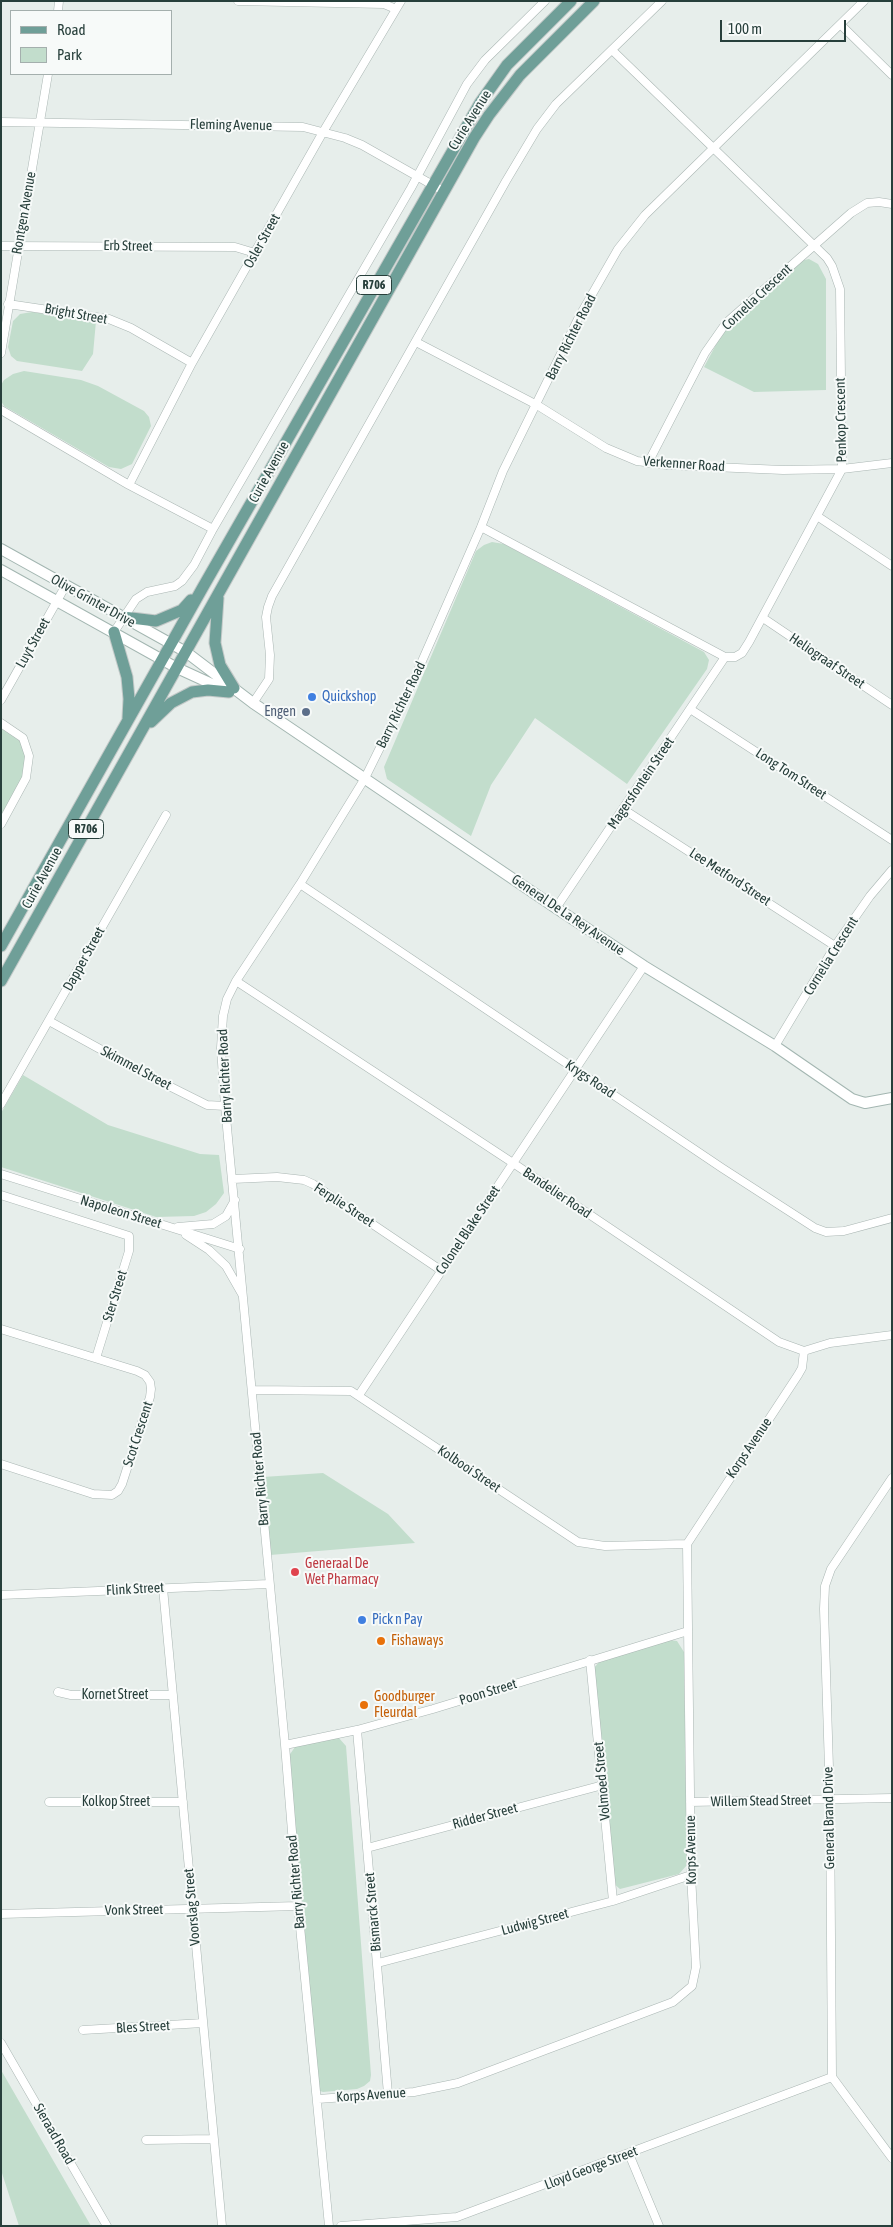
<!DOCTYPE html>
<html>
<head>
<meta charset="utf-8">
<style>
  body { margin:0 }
  #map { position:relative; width:893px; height:2227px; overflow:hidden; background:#e7eeeb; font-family:"Asap Condensed",sans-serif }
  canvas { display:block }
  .frame { position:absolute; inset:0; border:2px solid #273f3b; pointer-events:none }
  .legend { position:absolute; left:10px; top:10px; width:162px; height:65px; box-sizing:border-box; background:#f7faf9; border:1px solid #a4afad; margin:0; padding:6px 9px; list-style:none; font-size:15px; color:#273f3b }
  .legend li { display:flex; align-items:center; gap:10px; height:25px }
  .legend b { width:25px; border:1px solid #a4afad }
  .scale { position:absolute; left:720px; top:20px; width:126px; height:22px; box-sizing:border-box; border:2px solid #273f3b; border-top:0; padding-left:6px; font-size:15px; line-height:18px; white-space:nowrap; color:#273f3b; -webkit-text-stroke:4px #f7faf9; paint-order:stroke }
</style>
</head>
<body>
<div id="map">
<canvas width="893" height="2227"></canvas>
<div class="frame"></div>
<ul class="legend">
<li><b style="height:6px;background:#6f9f98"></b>Road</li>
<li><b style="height:14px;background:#c2ddcc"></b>Park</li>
</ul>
<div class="scale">100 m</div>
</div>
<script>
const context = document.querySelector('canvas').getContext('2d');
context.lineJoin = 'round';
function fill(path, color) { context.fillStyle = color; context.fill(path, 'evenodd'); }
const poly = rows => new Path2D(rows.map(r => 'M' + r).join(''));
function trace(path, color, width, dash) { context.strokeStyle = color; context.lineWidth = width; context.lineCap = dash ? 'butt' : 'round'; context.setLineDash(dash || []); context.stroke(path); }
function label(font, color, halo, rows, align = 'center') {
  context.font = font + ' "Asap Condensed",sans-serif'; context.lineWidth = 4; context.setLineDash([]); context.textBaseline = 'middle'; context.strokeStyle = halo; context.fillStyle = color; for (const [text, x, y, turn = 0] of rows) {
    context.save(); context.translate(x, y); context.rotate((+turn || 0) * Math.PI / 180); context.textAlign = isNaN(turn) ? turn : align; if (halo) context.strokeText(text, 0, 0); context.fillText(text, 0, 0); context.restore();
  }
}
const green = poly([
  [809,259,818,264,826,279,826,390,754,392,704,367,725,328,800,261],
  [32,312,96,321,93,354,82,371,17,361,11,356,8,347,13,321,20,314],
  [24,371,81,380,98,386,144,411,149,417,151,426,132,464,121,469,109,467,4,406,1,401,1,385,4,380,13,374],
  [492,542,504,544,704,652,709,660,707,669,627,784,535,718,491,785,471,836,387,779,384,767,476,551,484,545],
  [1,726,20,741,25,751,26,763,23,777,1,815],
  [23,1075,108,1125,200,1154,219,1155,224,1193,216,1204,206,1212,194,1216,156,1217,1,1167,1,1113],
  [323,1473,388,1514,415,1543,270,1555,263,1477],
  [670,1640,677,1641,684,1652,687,1865,679,1874,620,1889,613,1883,594,1668,599,1662],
  [338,1737,346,1746,371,2075,370,2081,364,2086,357,2089,323,2092,317,2090,288,1757,295,1747],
  [1,2070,91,2226,19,2226,1,2170]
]);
const street = poly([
  [238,1,384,4,396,9],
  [58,11,59,1],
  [841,25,892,75],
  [1,122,303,127,345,138,362,145,445,192],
  [1,246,235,247,255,253],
  [8,304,109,319,131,328,192,363],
  [416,342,537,405,606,448,637,461,667,465,783,470,842,469,892,463],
  [1,353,48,74],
  [1,410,129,485,213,529],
  [648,463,705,353,726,323,851,213,867,203,879,202,892,204],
  [129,485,192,363,323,132,401,1],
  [817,516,892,566],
  [481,527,725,657,735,657,742,653,749,642,842,469,840,289,832,266,827,258,612,50],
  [763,618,892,705],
  [114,632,136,599,147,592,175,586,182,581,194,565,213,529,411,188,467,84,485,60,545,1],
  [1,700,66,585],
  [253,703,269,679,270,655,266,617,268,607,272,596,506,181,537,129,556,104,662,1],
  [690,709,892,840],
  [1,723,23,738,29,756,26,778,1,824],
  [623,809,835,946],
  [300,884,722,1168,815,1228,826,1232,844,1231,892,1218],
  [556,908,725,657],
  [236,981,513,1163,779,1342,804,1351,830,1343,892,1335],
  [49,1021,149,1076,207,1105,225,1106],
  [775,1046,835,946,870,896,892,870],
  [1,1104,166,815],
  [1,1174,240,1249],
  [233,1179,277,1177,304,1180,313,1184,442,1271],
  [1,1195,129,1236,129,1251,96,1358],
  [178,1227,213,1224,226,1216,235,1200],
  [186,1235,209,1250,226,1266,242,1294],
  [1,1329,137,1371,145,1375,150,1382,151,1389,150,1397,122,1484,118,1491,112,1495,93,1494,1,1464],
  [252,1390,351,1391,578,1542,605,1546,687,1544],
  [359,1395,644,966],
  [892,1478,831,1569,825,1586,824,1609,830,1800,832,2077,892,2158],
  [163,1588,222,2226],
  [1,1595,269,1584],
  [590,1660,613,1901],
  [58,1692,71,1695,173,1695],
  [357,1730,388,2094],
  [285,1745,357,1730,433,1709,688,1631],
  [49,1802,183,1802],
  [690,1802,892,1798],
  [367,1848,603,1785],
  [1,1914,298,1906],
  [378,1963,613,1901,691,1875],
  [83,2030,203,2023],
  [1,2043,107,2226],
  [318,2099,414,2092,458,2083,673,2002,692,1986,696,1967,691,1875,687,1544,798,1375,802,1368,804,1351],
  [146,2140,214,2139],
  [629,2154,659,2226],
  [329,2226,298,1906,285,1745,225,1106,221,1048,223,1016,227,999,236,981,300,884,365,778,415,677,481,527,503,471,579,317,618,249,645,215,864,1],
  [341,2226,457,2217,832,2077]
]);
const secondary = poly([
  [1,549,186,652,253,703,556,908,644,966,775,1046,852,1099,865,1103,892,1098],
  [1,570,177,668,225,690]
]);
const primary = poly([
  [218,598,215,643,220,665,234,688],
  [123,617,156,621,182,610,191,600],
  [114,632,127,677,129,699,128,718],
  [151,722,171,703,192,692,208,690,229,692],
  [1,946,203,587,480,103,507,65,571,1],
  [1,981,474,138,489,115,520,75,594,1]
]);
const markers = [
  [312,697,5,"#3f7fe0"],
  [306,712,5,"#5c6f8a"],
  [295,1572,5,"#e0444e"],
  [362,1620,5,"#3f7fe0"],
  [381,1641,5,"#e8710a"],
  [364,1705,5,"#e8710a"]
];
const shields = [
  [374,285,35],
  [86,829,35]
];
const shieldNames = [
  ["R706",374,285],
  ["R706",86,829]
];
const streetNames = [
  ["Curie Avenue",470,120,-58],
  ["Fleming Avenue",231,125,1],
  ["Rontgen Avenue",24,213,-80],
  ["Osler Street",262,241,-61],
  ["Erb Street",128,246,1],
  ["Cornelia Crescent",757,297,-43],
  ["Bright Street",76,314,10],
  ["Barry Richter Road",571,337,-63],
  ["Penkop Crescent",841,420,-91],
  ["Verkenner Road",684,464,4],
  ["Curie Avenue",269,472,-61],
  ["Olive Grinter Drive",93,601,29],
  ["Luyt Street",33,643,-61],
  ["Heliograaf Street",827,661,34],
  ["Barry Richter Road",401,705,-64],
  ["Long Tom Street",791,774,33],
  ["Magersfontein Street",641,783,-56],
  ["Lee Metford Street",730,877,33],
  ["Curie Avenue",42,878,-61],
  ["General De La Rey Avenue",568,915,34],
  ["Cornelia Crescent",831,956,-58],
  ["Dapper Street",84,959,-61],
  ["Skimmel Street",136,1068,28],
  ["Barry Richter Road",225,1076,-93],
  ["Krygs Road",590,1079,34],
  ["Bandelier Road",557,1193,34],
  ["Ferplie Street",344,1205,33],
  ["Napoleon Street",121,1212,17],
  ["Colonel Blake Street",468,1230,-56],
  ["Ster Street",115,1296,-73],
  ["Scot Crescent",138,1434,-72],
  ["Korps Avenue",749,1448,-56],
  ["Kolbooi Street",469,1469,34],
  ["Barry Richter Road",260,1479,-95],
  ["Flink Street",135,1589,-3],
  ["Poon Street",488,1692,-17],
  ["Kornet Street",115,1695],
  ["Volmoed Street",602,1781,-95],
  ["Willem Stead Street",761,1801,-1],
  ["Kolkop Street",116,1802],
  ["Ridder Street",485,1816,-15],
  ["General Brand Drive",829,1818,-91],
  ["Korps Avenue",691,1850,-91],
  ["Barry Richter Road",296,1882,-95],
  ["Voorslag Street",192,1907,-95],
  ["Vonk Street",134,1910,-1],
  ["Bismarck Street",373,1912,-95],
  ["Ludwig Street",535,1922,-15],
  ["Bles Street",143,2027,-3],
  ["Korps Avenue",371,2095,-4],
  ["Sieraad Road",54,2134,60],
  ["Lloyd George Street",591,2168,-21]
];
const shopNames = [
  ["Quickshop",322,697],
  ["Pick n Pay",372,1620]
];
const serviceNames = [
  ["Engen",296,712]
];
const healthNames = [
  ["Generaal De",305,1564],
  ["Wet Pharmacy",305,1580]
];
const foodNames = [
  ["Fishaways",391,1641],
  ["Goodburger",374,1697],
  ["Fleurdal",374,1713]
];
fill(green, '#c2ddcc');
trace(street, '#aab6b3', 9);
trace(secondary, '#a3b6b1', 12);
trace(primary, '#c3c9c8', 13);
trace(street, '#fff', 8);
trace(secondary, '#fff', 10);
trace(primary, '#6f9f98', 11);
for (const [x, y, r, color] of markers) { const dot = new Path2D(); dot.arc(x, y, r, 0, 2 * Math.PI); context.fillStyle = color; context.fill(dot); trace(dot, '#f7faf9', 2); }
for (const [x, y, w] of shields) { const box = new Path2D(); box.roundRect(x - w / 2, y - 9.5, w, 19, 4); context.fillStyle = '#f7faf9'; context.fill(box); trace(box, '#273f3b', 1); }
label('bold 12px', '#273f3b', null, shieldNames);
label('14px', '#273f3b', '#f7faf9', streetNames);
label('14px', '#366cbe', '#f7faf9', shopNames, 'left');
label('14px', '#4e5e75', '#f7faf9', serviceNames, 'right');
label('14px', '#be3a42', '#f7faf9', healthNames, 'left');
label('14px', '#c56008', '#f7faf9', foodNames, 'left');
</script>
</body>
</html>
